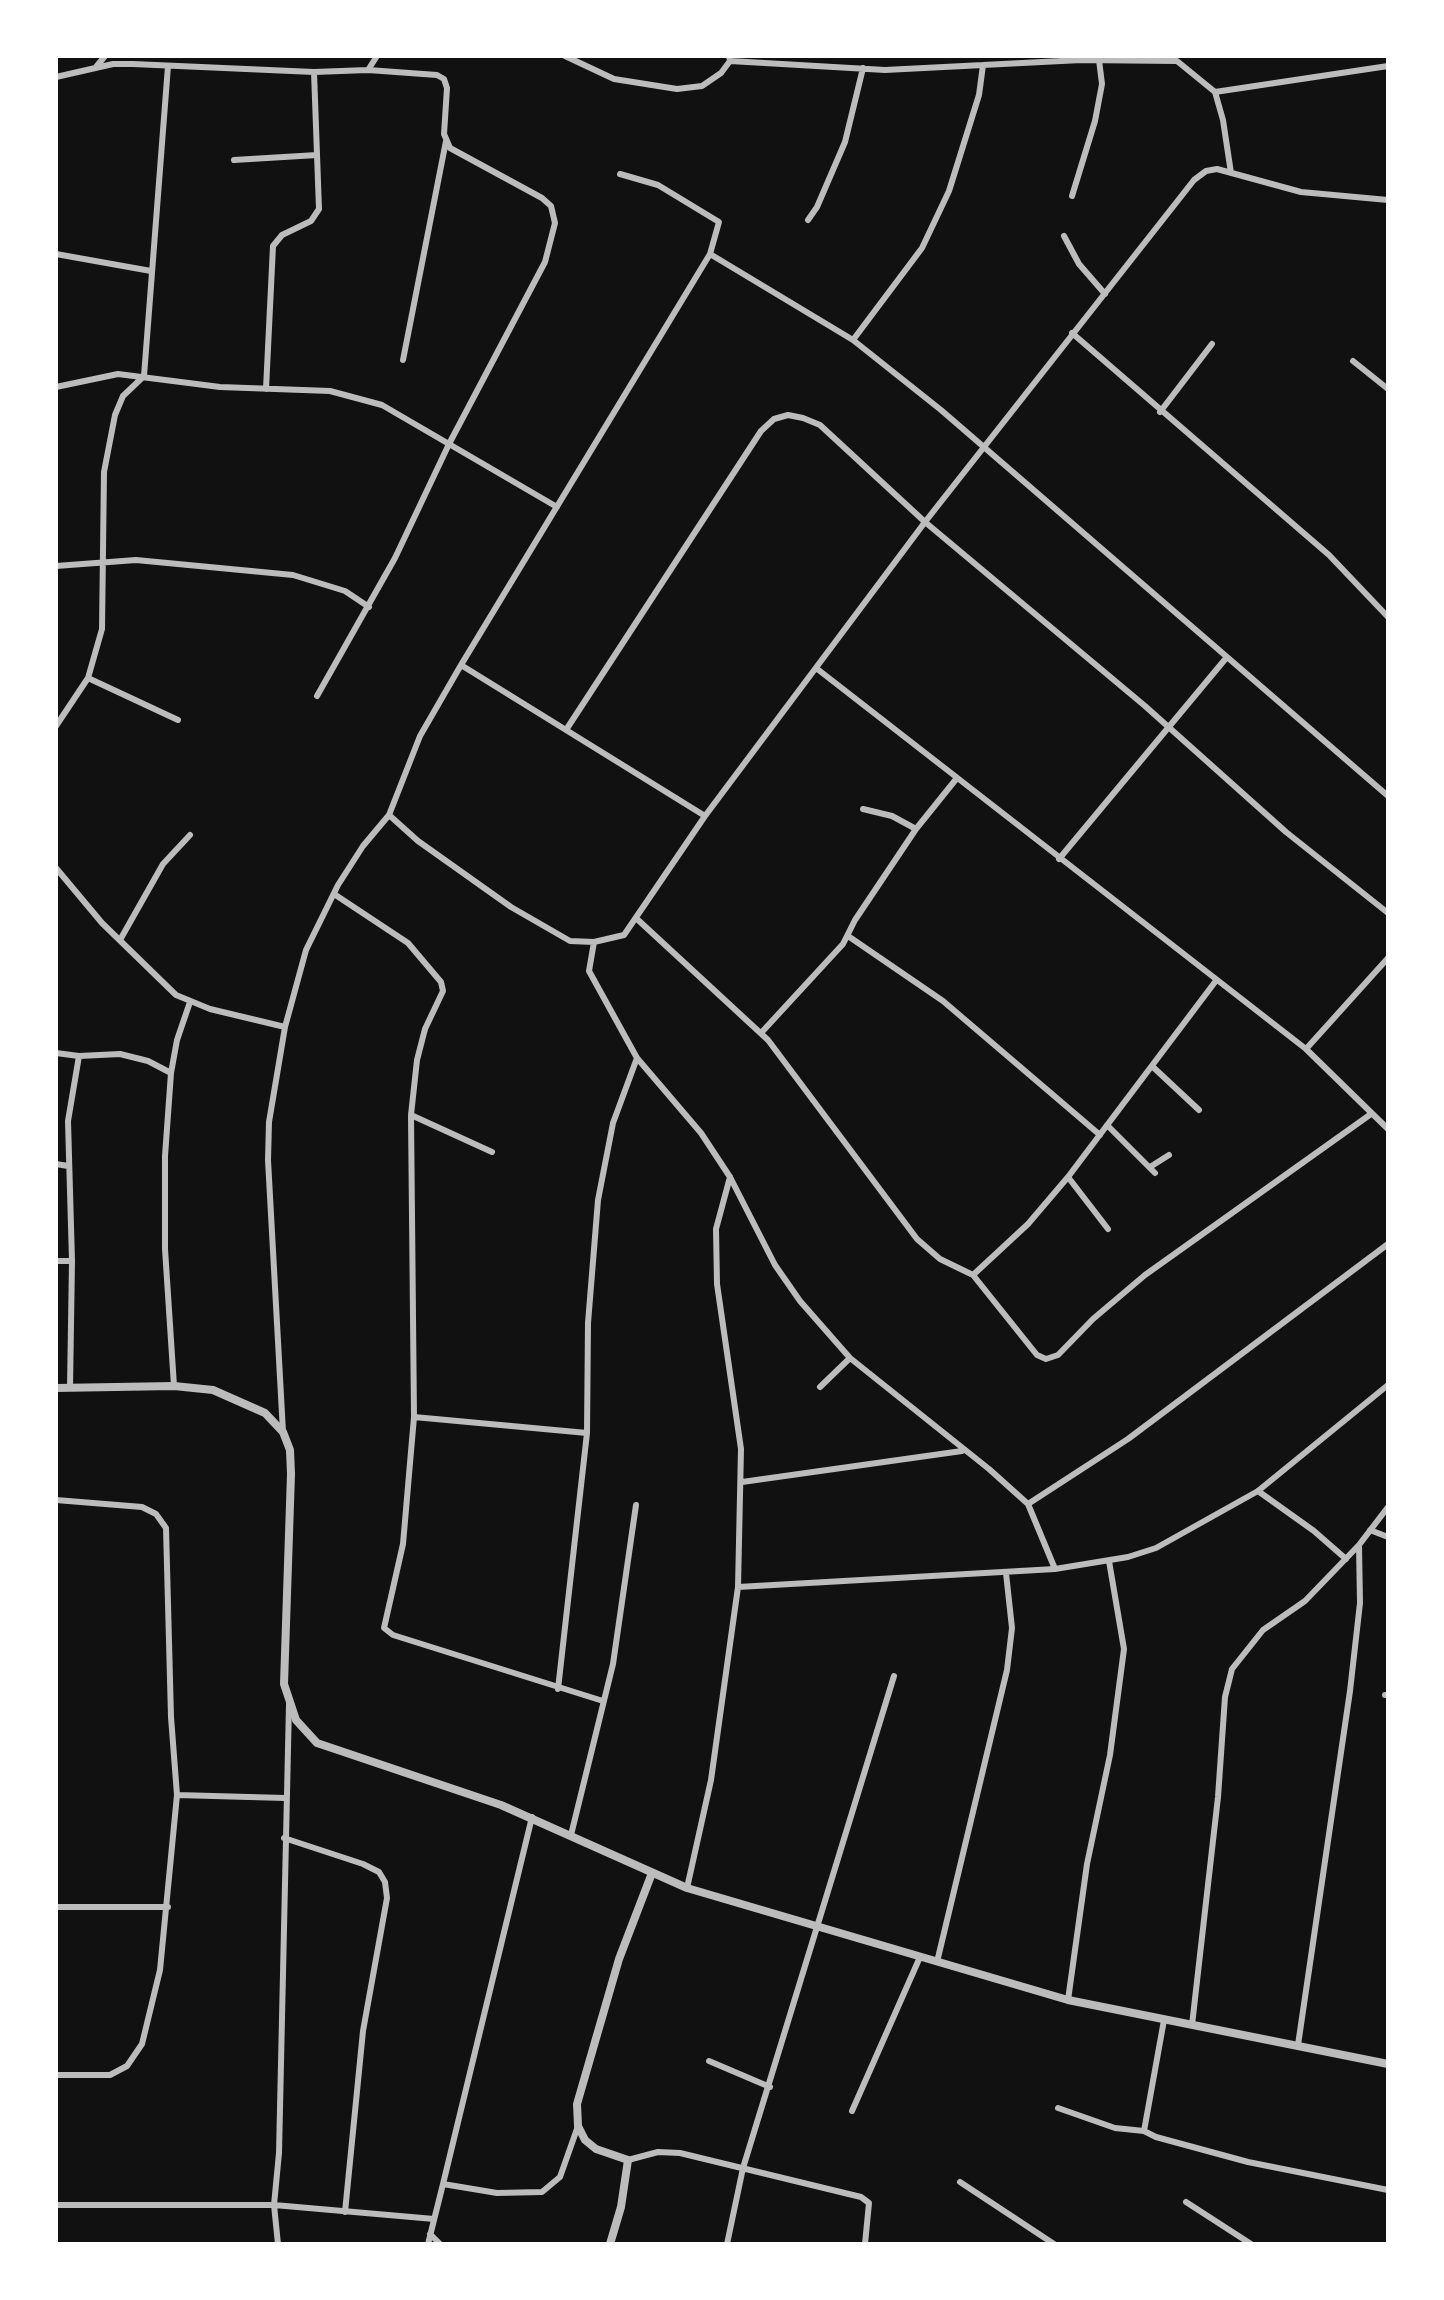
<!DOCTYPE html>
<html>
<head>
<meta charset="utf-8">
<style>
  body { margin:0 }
  #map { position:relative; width:1444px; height:2300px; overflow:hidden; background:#111; font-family:Cabin,sans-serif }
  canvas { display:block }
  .frame { position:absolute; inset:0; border:58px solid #fff; pointer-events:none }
</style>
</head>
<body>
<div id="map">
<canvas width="1444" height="2300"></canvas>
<div class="frame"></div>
</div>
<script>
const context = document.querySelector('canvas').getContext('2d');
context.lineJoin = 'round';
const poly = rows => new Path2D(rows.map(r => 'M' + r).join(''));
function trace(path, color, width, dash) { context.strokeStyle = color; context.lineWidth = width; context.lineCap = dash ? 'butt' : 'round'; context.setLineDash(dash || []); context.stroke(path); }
const minor = poly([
  [565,56,614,79,677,89,702,86,721,73,730,61,729,56],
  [730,61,885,70,1081,60,1177,61,1215,92,1223,120,1231,173],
  [96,67,105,56],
  [368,70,377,56],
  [56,77,113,64,133,64,314,72,368,70,437,75,444,79,447,88,444,134,450,148,542,198,551,206,555,223,545,262,449,444,557,507],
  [1215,92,1388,66],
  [234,160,317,155],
  [1072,196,1095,121,1102,84,1099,60],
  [808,220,817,207,845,142,863,68],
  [1064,236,1079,264,1105,294],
  [56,254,151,271],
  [710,254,853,340,941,410,1388,796],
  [1072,333,1329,555,1388,617],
  [853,340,922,248,949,191,979,95,983,65],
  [403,360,446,141],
  [1353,361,1388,389],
  [56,387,118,374,220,387,330,391,382,405,449,444,395,558,317,696],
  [266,389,273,246,282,235,311,221,319,209,314,72],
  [1160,412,1212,344],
  [56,566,136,560,293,575,345,591,369,607],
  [461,665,705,816],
  [816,668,1306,1049,1388,1129],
  [88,678,178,720],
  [56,726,88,678,102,629,104,472,115,415,123,396,144,376,168,66],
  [566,730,761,431,774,419,788,415,803,418,820,425,925,522,1145,706,1286,832,1388,913],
  [863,809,892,816,916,829],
  [389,815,418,841,511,907,570,941,594,942,624,935,705,816,925,522,1194,180,1206,171,1217,169,1301,192,1388,200],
  [1059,859,1227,657],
  [56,868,102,923,176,995,210,1009,285,1027],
  [334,894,408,943,441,982,443,991,425,1029,417,1060,411,1115,414,1417,403,1544,384,1628,393,1635,603,1701],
  [637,919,768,1040,917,1239,940,1259,973,1275,1037,1355,1046,1359,1058,1355,1093,1319,1145,1275,1371,1114],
  [848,936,943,1001,1100,1135],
  [120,940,163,864,190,835],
  [594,942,589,971,637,1058,701,1133,730,1177,775,1265,800,1301,850,1358,989,1469,1028,1504,1055,1569],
  [761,1033,843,944,855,920,916,829,957,778],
  [1306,1049,1388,958],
  [56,1053,79,1056,120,1054,148,1061,171,1073],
  [1153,1067,1199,1110],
  [411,1115,492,1152],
  [1107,1125,1155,1173],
  [56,1164,68,1166],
  [1150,1167,1169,1155],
  [1068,1177,1108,1229],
  [56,1261,72,1261],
  [973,1275,1028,1224,1068,1177,1215,982],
  [174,1386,165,1249,165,1156,171,1073,177,1040,190,1002],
  [820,1387,850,1358],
  [70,1388,72,1261,68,1121,79,1056],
  [414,1417,587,1433],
  [283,1432,268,1160,269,1122,285,1027,306,950,338,885,363,846,389,815,420,736,461,665,710,254,719,222,658,185,620,174],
  [742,1482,962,1451],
  [1258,1491,1314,1531,1346,1559],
  [56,1500,142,1507,156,1514,166,1528,171,1717,177,1795,160,1970,142,2044,127,2066,110,2075,56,2075],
  [1028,1504,1128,1439,1388,1244],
  [1370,1530,1388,1537],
  [1359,1545,1388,1507],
  [738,1587,1055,1569,1128,1557,1156,1548,1258,1491,1388,1385],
  [558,1689,587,1433,588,1323,598,1200,613,1123,637,1058],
  [1385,1695,1388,1695],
  [177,1795,285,1798],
  [571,1835,613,1664,636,1505],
  [284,1838,363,1864,379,1872,385,1882,387,1898,363,2031,345,2212],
  [687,1888,711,1780,738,1587,741,1449,717,1284,716,1229,730,1177],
  [56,1907,168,1907],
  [937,1962,1007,1670,1012,1628,1006,1573],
  [1068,2000,1087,1864,1110,1755,1124,1649,1109,1561],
  [1164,2020,1144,2131,1156,2137,1248,2162,1388,2190],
  [1192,2025,1218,1797,1225,1697,1232,1669,1263,1630,1305,1601,1359,1545,1360,1603,1350,1691,1298,2045],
  [709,2061,770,2087],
  [1058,2108,1115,2128,1144,2131],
  [852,2111,920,1957],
  [628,2160,658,2152,680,2153,861,2197,869,2203,865,2244],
  [960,2182,1054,2244],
  [443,2184,532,1817],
  [1186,2202,1251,2244],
  [56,2205,274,2205,434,2219],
  [430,2234,440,2244],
  [278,2244,274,2205,279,2153,289,1704],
  [428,2244,443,2184,497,2193,542,2192,560,2177,578,2126],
  [727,2244,743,2168,894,1676]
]);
const tertiary = poly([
  [56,1388,174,1386,213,1390,265,1413,283,1432,290,1450,291,1474,284,1684,296,1720,317,1743,501,1805,687,1888,1068,2000,1388,2064],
  [610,2244,621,2207,628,2160,596,2149,585,2140,578,2126,577,2104,619,1959,652,1873]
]);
trace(minor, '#bcbcbc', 6);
trace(tertiary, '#bcbcbc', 8);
</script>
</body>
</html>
